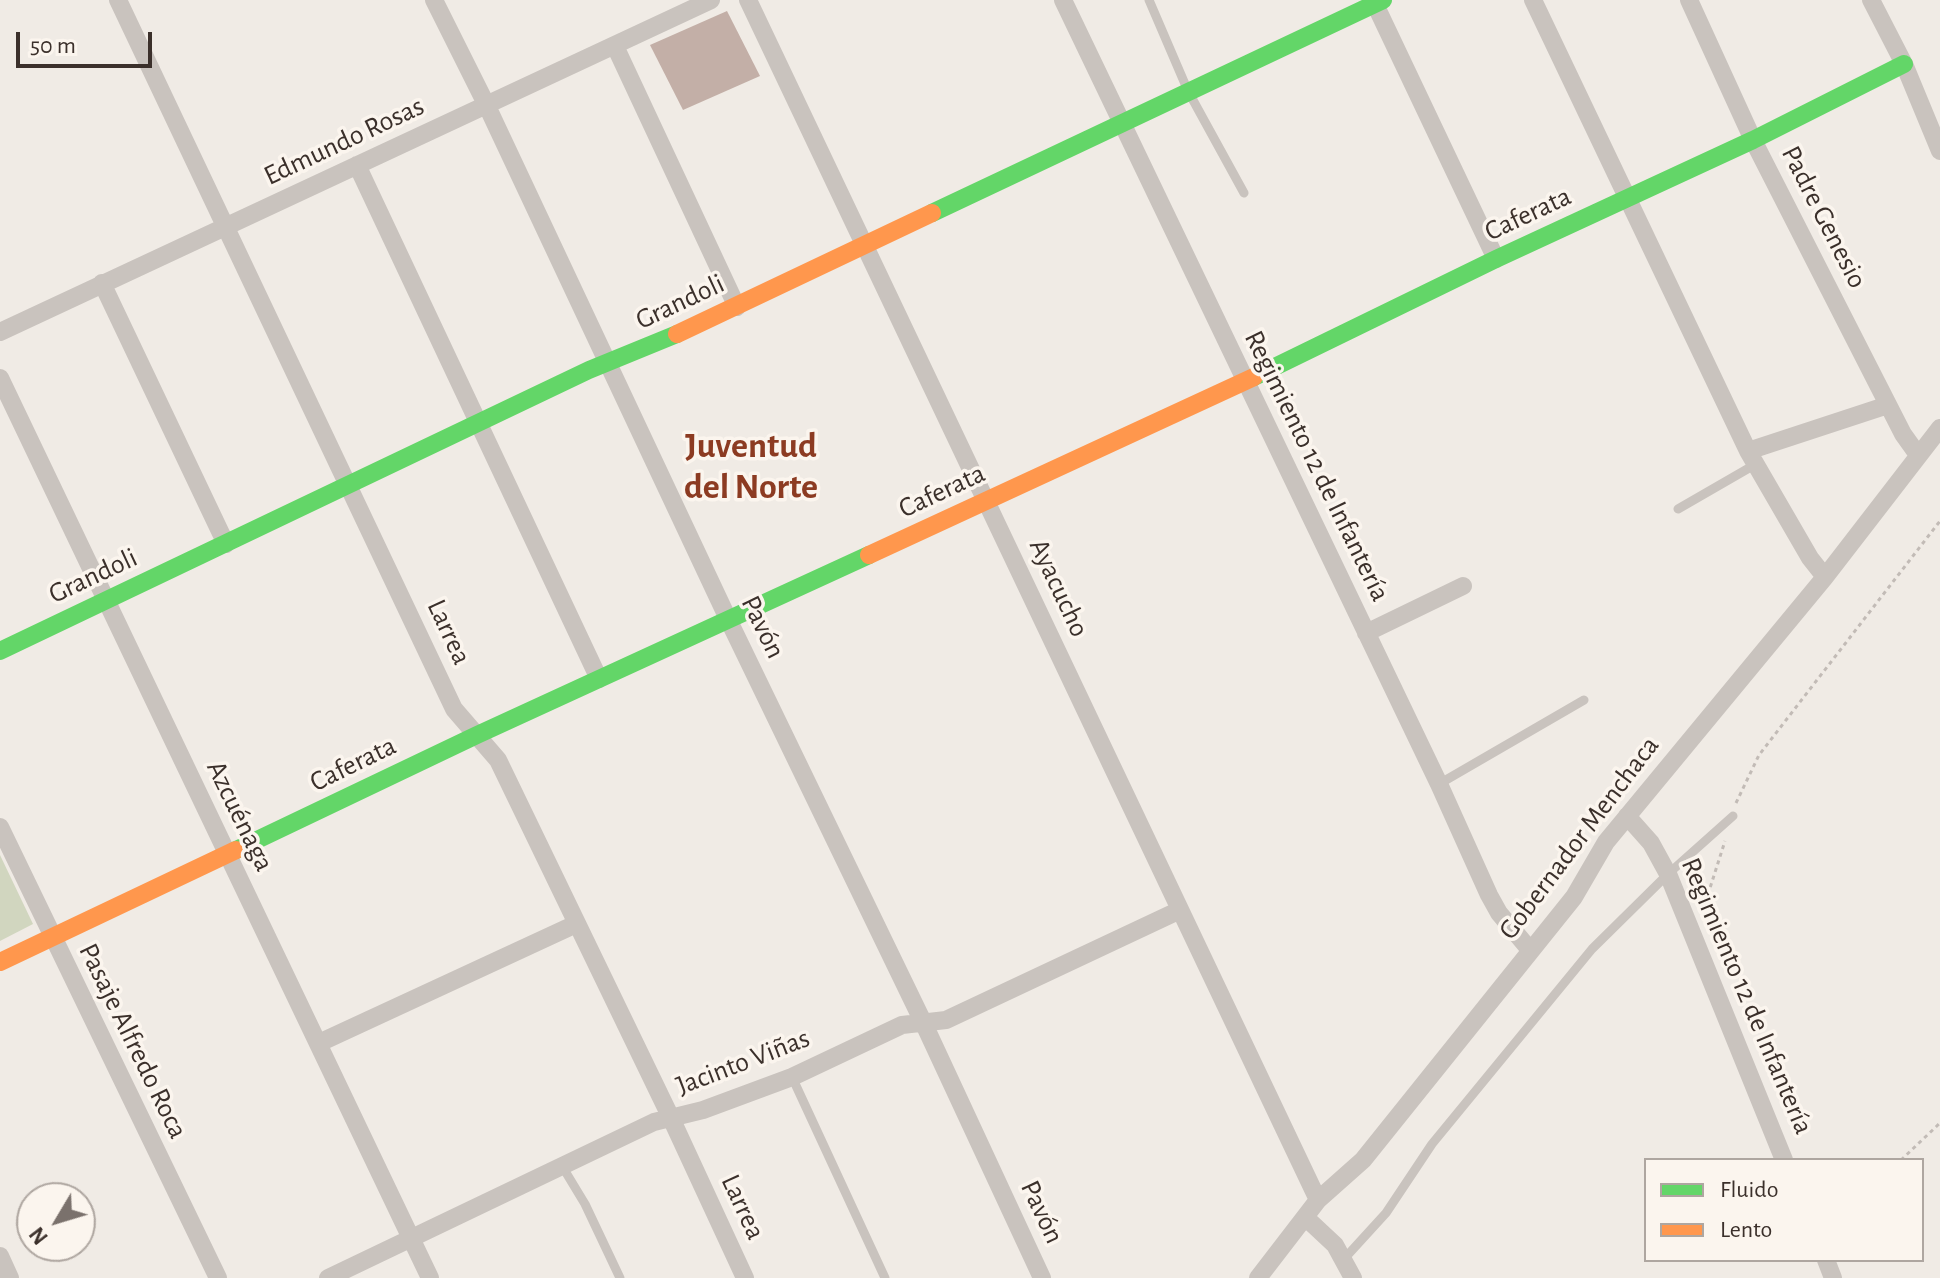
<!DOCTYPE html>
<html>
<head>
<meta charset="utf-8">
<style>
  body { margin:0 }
  #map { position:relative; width:1940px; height:1278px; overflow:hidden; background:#f0ebe5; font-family:"Alegreya Sans",sans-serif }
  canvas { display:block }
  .legend { position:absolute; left:1644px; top:1158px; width:280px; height:104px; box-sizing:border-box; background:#fbf5ee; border:2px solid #aea6a0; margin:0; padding:10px 14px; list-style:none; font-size:24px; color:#3b302b }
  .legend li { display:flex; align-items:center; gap:16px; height:40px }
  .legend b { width:40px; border:2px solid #aea6a0 }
  .north { position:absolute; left:16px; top:1182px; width:80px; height:80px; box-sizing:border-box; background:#fbf5ee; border:2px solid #aea6a0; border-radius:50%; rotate:232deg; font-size:22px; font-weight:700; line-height:32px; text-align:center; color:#3b302b }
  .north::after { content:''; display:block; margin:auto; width:28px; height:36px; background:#7a716c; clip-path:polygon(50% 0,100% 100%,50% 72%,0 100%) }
  .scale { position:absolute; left:16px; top:32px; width:136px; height:36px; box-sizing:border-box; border:4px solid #3b302b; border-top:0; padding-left:10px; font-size:24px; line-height:28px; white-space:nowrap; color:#3b302b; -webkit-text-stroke:6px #fbf5ee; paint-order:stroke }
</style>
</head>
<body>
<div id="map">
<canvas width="1940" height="1278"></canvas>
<ul class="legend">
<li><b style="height:10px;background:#63d668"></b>Fluido</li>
<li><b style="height:10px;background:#ff974d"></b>Lento</li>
</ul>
<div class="north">N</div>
<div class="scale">50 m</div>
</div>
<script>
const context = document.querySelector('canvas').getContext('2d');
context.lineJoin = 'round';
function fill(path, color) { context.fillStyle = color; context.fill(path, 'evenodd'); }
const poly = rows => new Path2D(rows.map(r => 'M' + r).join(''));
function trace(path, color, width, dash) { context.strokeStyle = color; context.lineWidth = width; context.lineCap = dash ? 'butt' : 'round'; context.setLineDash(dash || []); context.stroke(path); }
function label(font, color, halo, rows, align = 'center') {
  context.font = font + ' "Alegreya Sans",sans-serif'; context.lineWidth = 7; context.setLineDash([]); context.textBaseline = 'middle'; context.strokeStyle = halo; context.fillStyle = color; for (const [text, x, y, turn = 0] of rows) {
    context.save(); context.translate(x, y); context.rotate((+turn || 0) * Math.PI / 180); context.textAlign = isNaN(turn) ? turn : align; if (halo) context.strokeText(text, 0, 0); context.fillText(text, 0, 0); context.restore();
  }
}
const green = poly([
  [0,855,33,924,0,941]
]);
const building = poly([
  [727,11,760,76,683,110,650,45]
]);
const path = poly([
  [1736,803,1759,755,1940,521],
  [1703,910,1725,841],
  [1901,1160,1940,1123]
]);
const lane = poly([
  [1149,0,1188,91,1244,193],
  [1678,509,1756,464],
  [1439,784,1584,700],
  [792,1077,885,1278],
  [562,1166,585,1204,620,1278],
  [1344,1259,1386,1213,1432,1144,1592,949,1668,874,1733,816]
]);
const street = poly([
  [118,0,454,709,498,760,671,1118,745,1278],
  [434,0,487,106,729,621,924,1024,1042,1278],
  [748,0,1318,1200],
  [1063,0,1439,784,1489,895,1499,913,1530,950],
  [1373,0,1496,259],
  [1533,0,1748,451,1810,558,1825,577],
  [1689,0,1753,140,1903,434,1918,455],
  [1871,0,1904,64,1940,151],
  [615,46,737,307],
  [357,165,599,679],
  [102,283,226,544],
  [0,332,711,0],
  [0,378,430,1278],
  [1748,451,1888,405],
  [1366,633,1463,586],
  [1627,816,1651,843,1668,874,1784,1160],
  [0,827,218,1278],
  [319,1043,576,924],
  [1305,1217,1335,1245,1353,1278],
  [0,1256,10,1278],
  [1826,1260,1833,1278],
  [328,1278,654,1122,703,1110,792,1077,902,1025,946,1020,1180,910],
  [1258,1278,1318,1200,1363,1160,1574,897,1606,842,1825,577,1940,428]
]);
const fast = poly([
  [932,213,1383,0],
  [1254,377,1496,259,1753,140,1904,64],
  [0,651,589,370,677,334],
  [236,850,477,735,869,555]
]);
const slow = poly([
  [677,334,932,213],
  [869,555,1254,377],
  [0,962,236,850]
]);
const streetNames = [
  ["Edmundo Rosas",344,141,-25],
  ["Caferata",1528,214,-25],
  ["Padre Genesio",1824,217,63],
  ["Grandoli",680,302,-25],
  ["Regimiento 12 de Infantería",1317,466,64],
  ["Caferata",942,491,-25],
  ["Grandoli",93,576,-25],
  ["Ayacucho",1059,588,65],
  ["Pavón",763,627,64],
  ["Larrea",449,632,65],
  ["Caferata",353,764,-26],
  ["Azcuénaga",240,816,64],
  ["Gobernador Menchaca",1579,838,-53],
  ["Regimiento 12 de Infantería",1747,996,67],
  ["Pasaje Alfredo Roca",133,1041,64],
  ["Jacinto Viñas",743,1062,-21],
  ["Larrea",743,1207,65],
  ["Pavón",1042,1212,65]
];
const districtNames = [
  ["Juventud",751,446],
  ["del Norte",751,487]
];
fill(green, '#d1d6bf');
fill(building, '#c3afa7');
trace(path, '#c2bbb6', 3, [4, 4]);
trace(lane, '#c9c3be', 9);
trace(street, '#c9c3be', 18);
trace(fast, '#63d668', 18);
trace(slow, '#ff974d', 18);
label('28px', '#3b302b', '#fbf5ee', streetNames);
label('bold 36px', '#8c3b22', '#fbf5ee', districtNames);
</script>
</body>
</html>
